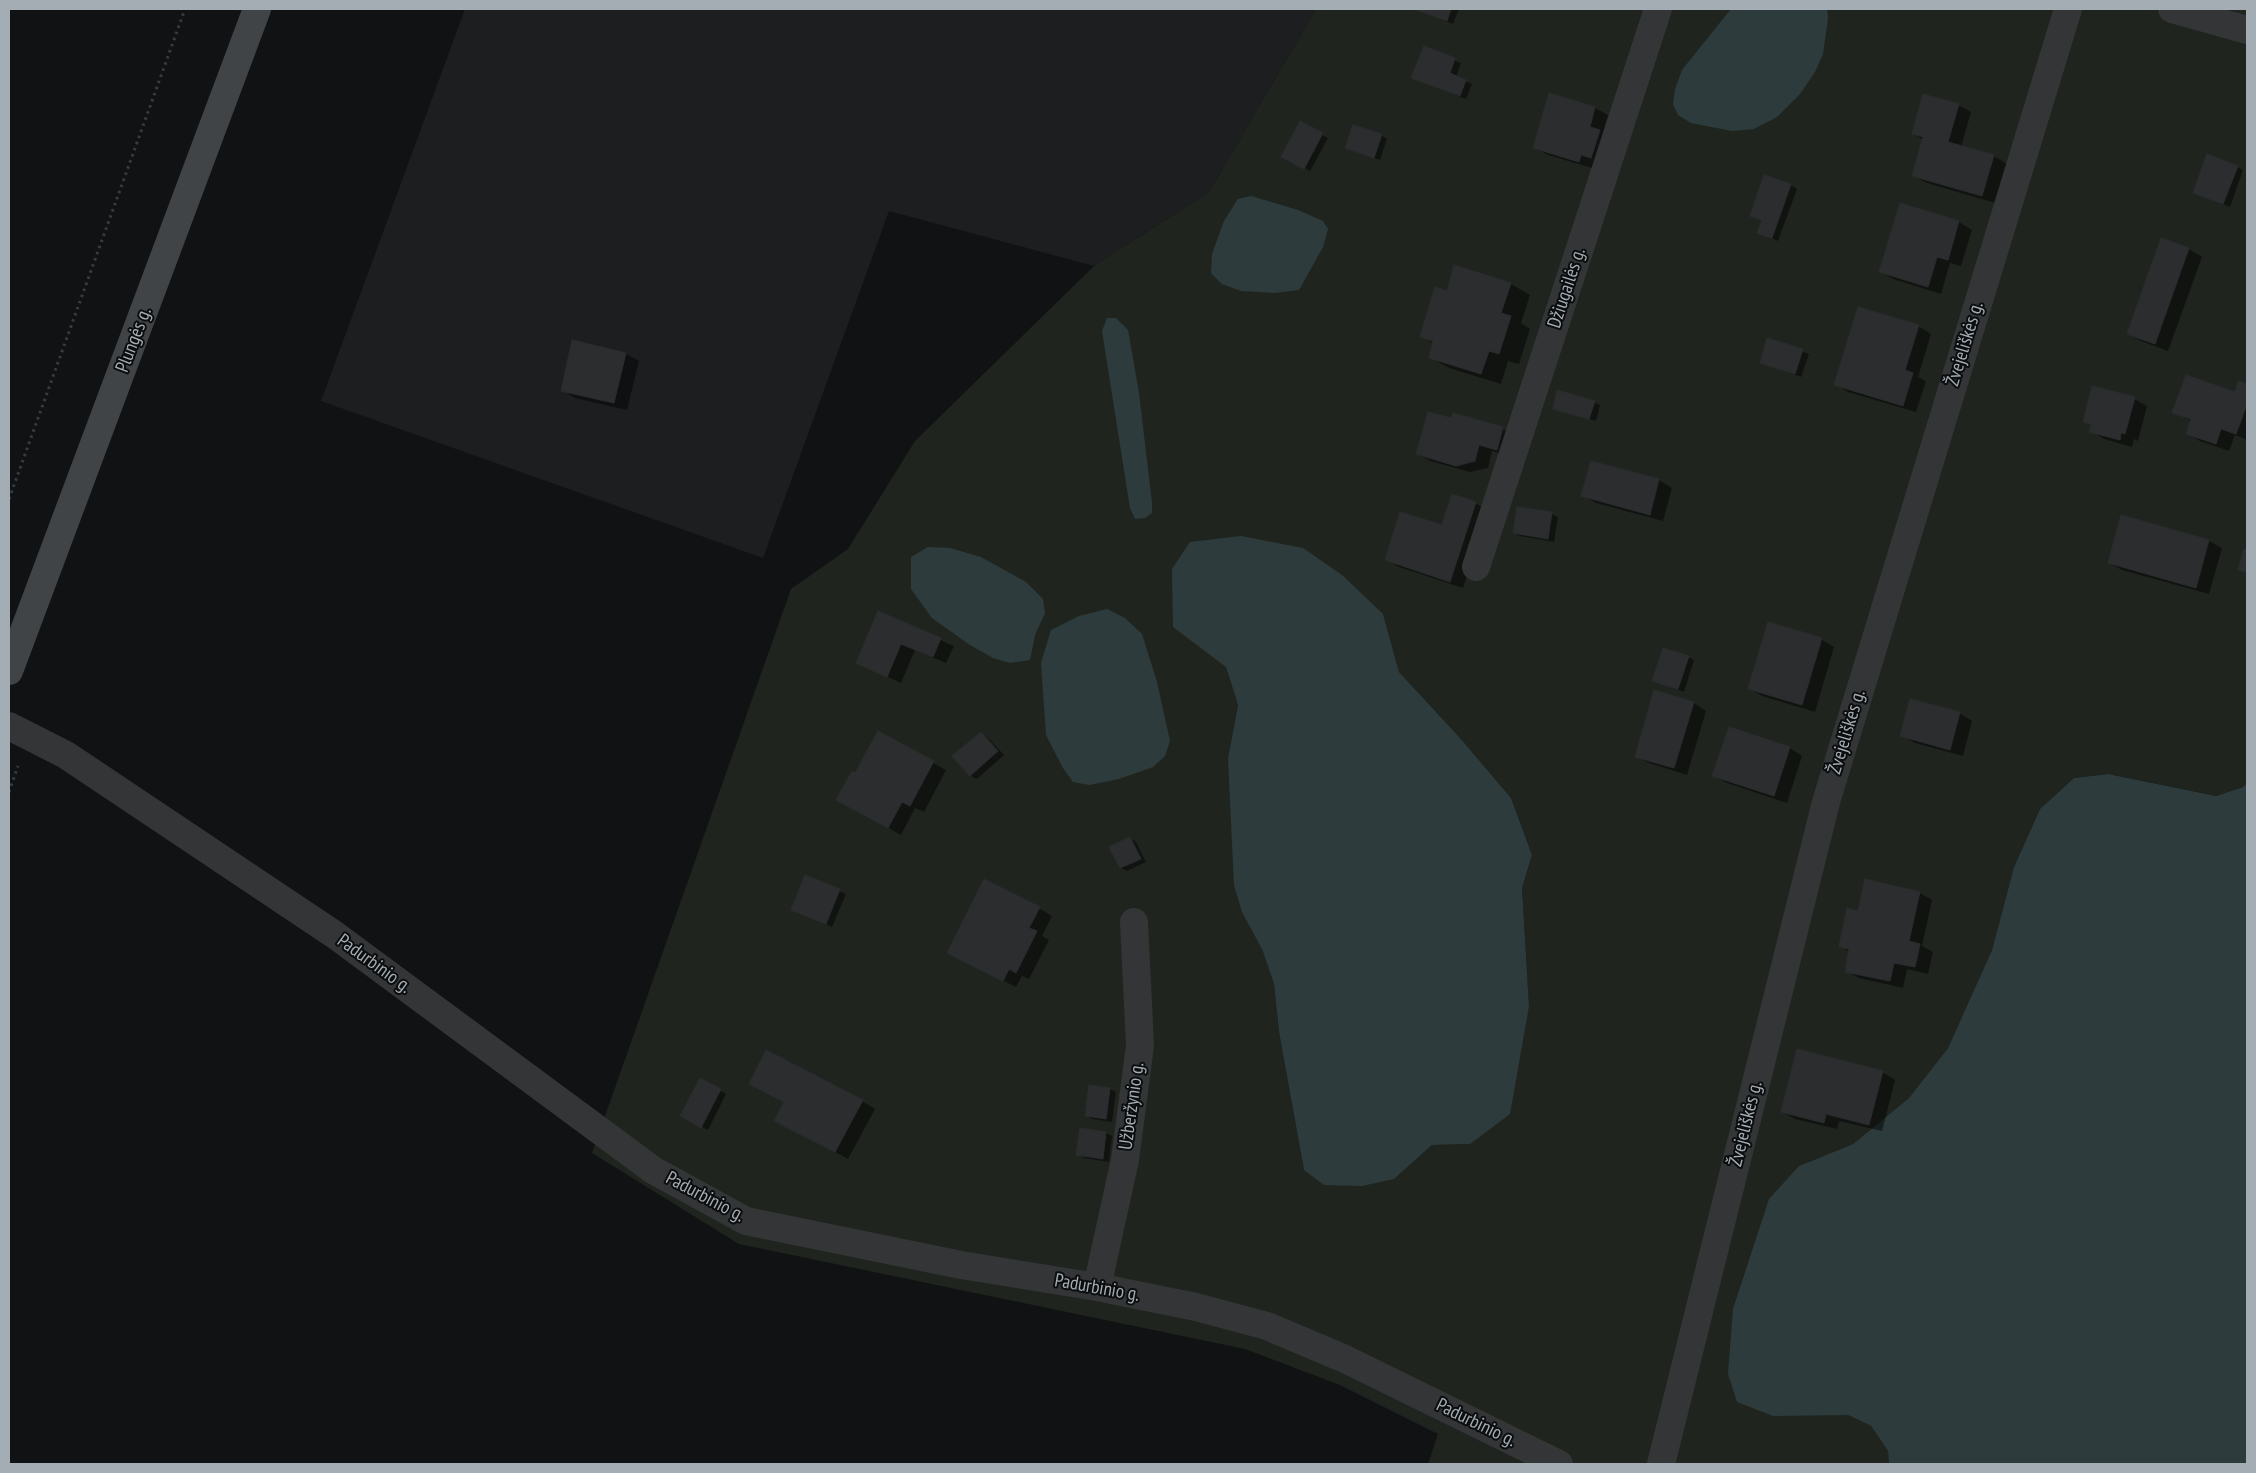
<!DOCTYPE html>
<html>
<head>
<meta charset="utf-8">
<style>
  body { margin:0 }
  #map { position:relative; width:2256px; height:1473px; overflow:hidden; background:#111213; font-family:"PT Sans Narrow",sans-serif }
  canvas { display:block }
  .frame { position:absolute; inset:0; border:10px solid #a3adb3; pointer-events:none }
</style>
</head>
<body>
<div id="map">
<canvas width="2256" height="1473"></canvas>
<div class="frame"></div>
</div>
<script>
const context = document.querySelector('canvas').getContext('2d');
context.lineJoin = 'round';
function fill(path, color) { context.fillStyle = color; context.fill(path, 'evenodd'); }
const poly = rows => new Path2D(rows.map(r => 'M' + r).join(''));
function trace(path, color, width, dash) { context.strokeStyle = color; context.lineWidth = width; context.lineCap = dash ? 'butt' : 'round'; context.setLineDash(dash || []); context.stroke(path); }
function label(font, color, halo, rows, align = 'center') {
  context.font = font + ' "PT Sans Narrow",sans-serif'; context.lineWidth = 4; context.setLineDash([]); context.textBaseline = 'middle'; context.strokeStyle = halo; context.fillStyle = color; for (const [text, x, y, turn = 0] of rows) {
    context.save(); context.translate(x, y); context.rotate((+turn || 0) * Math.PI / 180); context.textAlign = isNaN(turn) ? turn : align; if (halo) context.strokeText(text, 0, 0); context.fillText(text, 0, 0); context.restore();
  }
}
const built = poly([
  [465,9,1316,9,1209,192,1094,266,889,211,763,558,321,401]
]);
const green = poly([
  [1316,9,2247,9,2247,783,2243,787,2216,796,2108,774,2074,778,2040,809,2014,867,1992,950,1948,1048,1909,1098,1853,1144,1799,1166,1814,1415,1848,1415,1871,1426,1888,1451,1889,1464,1428,1464,1438,1434,1340,1385,1245,1349,739,1244,592,1153,791,589,848,549,915,441,1094,266,1209,192],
  [1383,614,1399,672,1461,739,1511,798,1532,855,1522,888,1529,1006,1470,1144,1432,1145,1394,1179,1304,1170,1279,1032,1274,984,1262,949,1228,758,1238,705,1226,667]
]);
const water = poly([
  [1731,9,1827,9,1828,18,1823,54,1815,72,1800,94,1777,117,1754,129,1732,131,1691,123,1678,115,1673,104,1675,89,1682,70],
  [1251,196,1298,210,1323,221,1328,229,1323,247,1299,290,1275,293,1241,291,1222,284,1211,273,1212,254,1224,221,1238,199],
  [1107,318,1116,318,1128,330,1139,393,1152,503,1152,513,1145,518,1135,519,1130,508,1102,331],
  [1241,536,1303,548,1342,575,1383,614,1399,672,1461,739,1511,798,1532,855,1522,888,1529,1006,1510,1114,1470,1144,1432,1145,1394,1179,1362,1186,1324,1185,1304,1170,1279,1032,1274,984,1262,949,1242,912,1234,885,1228,758,1238,705,1226,667,1173,627,1172,569,1190,542],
  [928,547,950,548,981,557,1026,582,1043,599,1045,613,1035,635,1030,660,1010,663,993,658,970,645,932,618,911,589,911,557],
  [1107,609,1125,618,1142,634,1157,682,1170,741,1165,756,1153,767,1119,779,1089,785,1073,782,1063,768,1046,735,1041,663,1051,630,1079,616],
  [2108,774,2216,796,2243,787,2247,783,2247,1464,1889,1464,1888,1451,1871,1426,1848,1415,1773,1416,1737,1402,1728,1374,1733,1309,1769,1199,1799,1166,1853,1144,1909,1098,1948,1048,1992,950,2014,867,2040,809,2074,778]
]);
const shadow = poly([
  [1415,9,1459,9,1453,24],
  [1424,48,1461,63,1456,77,1472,84,1466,99,1419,81],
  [1550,94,1595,108,1608,115,1603,133,1612,139,1592,168,1548,155,1535,148],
  [1958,105,1971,112,1961,147,1994,156,2007,164,1995,203,1927,183,1914,176,1924,140,1913,134],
  [1301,123,1328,138,1310,171,1283,156],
  [1381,135,1387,139,1380,160,1353,151],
  [2237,167,2243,170,2230,207,2201,196],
  [1791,185,1797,189,1778,241,1759,232,1763,221,1752,215],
  [1901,204,1959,222,1972,230,1961,266,1950,263,1941,294,1893,279,1880,271],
  [2162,240,2189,249,2202,257,2168,351,2141,341,2128,334],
  [1511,284,1530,295,1521,323,1530,329,1519,364,1508,361,1501,384,1449,368,1430,357,1434,344,1421,336,1447,292],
  [1918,326,1931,334,1918,377,1926,381,1916,412,1848,392,1836,384],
  [1768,339,1809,354,1801,377,1761,362],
  [626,354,639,361,627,410,575,398,562,390],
  [2239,383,2247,386,2247,440,2235,435,2229,451,2200,441,2187,433,2192,421,2174,412,2235,393],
  [2134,399,2147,406,2138,441,2134,439,2132,447,2104,439,2091,431,2092,426,2084,421],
  [1594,402,1600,405,1596,421,1554,408],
  [1452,420,1502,429,1515,436,1510,457,1492,451,1488,468,1470,472,1430,461,1417,453],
  [1592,462,1659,480,1672,488,1663,521,1596,503,1583,495],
  [1475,503,1488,510,1463,588,1399,567,1386,559,1442,527],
  [1518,508,1552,514,1558,517,1554,542,1520,536,1514,533],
  [2122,517,2209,541,2222,548,2209,594,2122,570,2109,563],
  [879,613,954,646,946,663,915,650,901,683,857,663],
  [1821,639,1834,647,1815,712,1762,696,1750,689],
  [1688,657,1694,660,1684,692,1654,680],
  [1694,703,1706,711,1687,775,1649,763,1636,756],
  [1959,713,1972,721,1963,756,1915,743,1902,735],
  [1730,729,1790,748,1802,756,1787,803,1727,783,1714,776],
  [878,733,946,770,924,812,915,808,901,835,851,807,856,774],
  [981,733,987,737,1004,755,977,779,971,776,954,756],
  [1130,838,1136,842,1146,862,1127,871,1121,868,1111,847],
  [806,877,846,894,832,927,793,910],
  [1920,893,1932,900,1922,946,1933,952,1928,974,1907,969,1903,988,1859,978,1846,971,1850,952,1840,946,1859,912],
  [1039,908,1052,916,1042,936,1049,940,1029,979,1022,976,1016,987,962,960],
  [1882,1072,1895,1080,1882,1131,1839,1121,1837,1129,1795,1119,1782,1112],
  [700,1080,726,1094,708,1130,682,1116],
  [1091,1086,1110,1089,1116,1092,1112,1122,1092,1119,1086,1115],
  [862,1101,875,1109,848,1159,789,1127],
  [1106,1133,1112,1136,1109,1162,1084,1158,1078,1154]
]);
const building = poly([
  [1414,9,1451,9,1447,21,1414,9],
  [1424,46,1455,58,1450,73,1466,80,1460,96,1411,78,1424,46],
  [1549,93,1595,107,1590,127,1600,130,1591,158,1581,155,1579,162,1533,148,1549,93],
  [1923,94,1959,104,1948,142,1994,155,1982,196,1912,176,1923,137,1912,134,1923,94],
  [1300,121,1323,133,1304,169,1281,157,1300,121],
  [1353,125,1382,134,1374,158,1345,148,1353,125],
  [2207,154,2238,166,2223,204,2193,193,2207,154],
  [1764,175,1791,184,1772,238,1757,233,1762,220,1750,216,1764,175],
  [1900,203,1959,221,1948,260,1937,257,1928,287,1879,272,1900,203],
  [2161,238,2189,248,2155,344,2127,334,2161,238],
  [1454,265,1511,283,1501,313,1511,316,1499,354,1489,351,1481,374,1429,358,1433,341,1420,337,1435,287,1447,291,1454,265],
  [1858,307,1919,325,1905,370,1913,373,1903,406,1834,385,1858,307],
  [1767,338,1803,349,1795,374,1760,363,1767,338],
  [572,340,626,353,614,403,561,391,572,340],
  [2186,375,2235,392,2238,381,2247,384,2247,404,2236,434,2221,429,2216,444,2186,434,2191,419,2172,413,2186,375],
  [2092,386,2135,397,2125,434,2121,433,2120,440,2089,432,2091,424,2083,422,2092,386],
  [1557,390,1595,401,1589,419,1553,409,1557,390],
  [1428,412,1451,418,1453,413,1503,427,1497,450,1479,445,1475,461,1456,466,1416,454,1428,412],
  [1591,461,1659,479,1650,515,1581,496,1591,461],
  [1452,494,1476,502,1450,582,1385,560,1400,512,1442,525,1452,494],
  [1517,507,1552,512,1548,539,1513,533,1517,507],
  [2121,515,2209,540,2196,588,2108,563,2121,515],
  [2244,549,2247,550,2247,572,2238,570,2244,549],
  [878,611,941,638,933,657,901,644,887,677,856,663,878,611],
  [1768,622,1822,638,1802,705,1748,689,1768,622],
  [1663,648,1689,656,1678,689,1652,681,1663,648],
  [1654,690,1694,702,1674,768,1635,757,1654,690],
  [1910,699,1960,712,1950,750,1900,736,1910,699],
  [1729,727,1790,747,1774,796,1712,776,1729,727],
  [878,731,934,761,910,806,902,802,888,828,836,800,852,771,855,773,878,731],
  [981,732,998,751,970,776,952,756,981,732],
  [1130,837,1141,859,1120,868,1109,847,1130,837],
  [805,875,840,889,826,924,791,910,805,875],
  [984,879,1040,907,1029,928,1037,931,1016,973,1009,969,1003,981,947,953,984,879],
  [1865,879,1920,892,1909,941,1920,944,1915,967,1894,963,1890,981,1845,972,1849,949,1839,947,1847,908,1858,911,1865,879],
  [1797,1049,1883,1071,1869,1125,1826,1114,1824,1123,1781,1112,1797,1049],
  [766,1050,863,1100,835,1152,774,1121,784,1102,749,1084,766,1050],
  [700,1078,721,1089,701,1128,680,1116,700,1078],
  [1089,1085,1110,1088,1106,1119,1085,1116,1089,1085],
  [1080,1128,1106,1132,1103,1159,1076,1155,1080,1128]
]);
const path = poly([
  [9,499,185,9],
  [9,792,18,766]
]);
const minor = poly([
  [2172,9,2247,30],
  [1476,567,1658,9],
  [9,726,66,755,335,935,653,1170,746,1221,961,1265,1097,1287,1196,1307,1267,1326,1345,1359,1559,1464],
  [1097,1287,1125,1160,1140,1046,1134,922],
  [1661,1464,1826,802,2068,9]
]);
const secondary = poly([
  [9,671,257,9]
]);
const streetNames = [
  ["Džiugailės g.",1567,288,-72],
  ["Plungės g.",134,340,-69],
  ["Žvejeliškės g.",1965,344,-73],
  ["Žvejeliškės g.",1847,732,-73],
  ["Padurbinio g.",374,964,36],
  ["Užberžynio g.",1132,1106,-82],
  ["Žvejeliškės g.",1746,1124,-76],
  ["Padurbinio g.",705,1197,28],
  ["Padurbinio g.",1097,1288,10],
  ["Padurbinio g.",1476,1423,26]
];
fill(built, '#1d1e20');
fill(green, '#1f251e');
fill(water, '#2e3b3c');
fill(shadow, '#0007');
fill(building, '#2c2d2f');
trace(building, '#2b2c2f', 1);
trace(path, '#393c3e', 3, [2.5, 4]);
trace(minor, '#333537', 28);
trace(secondary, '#414447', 28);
label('19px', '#a3adb3', '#0c0d0e', streetNames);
</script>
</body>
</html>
